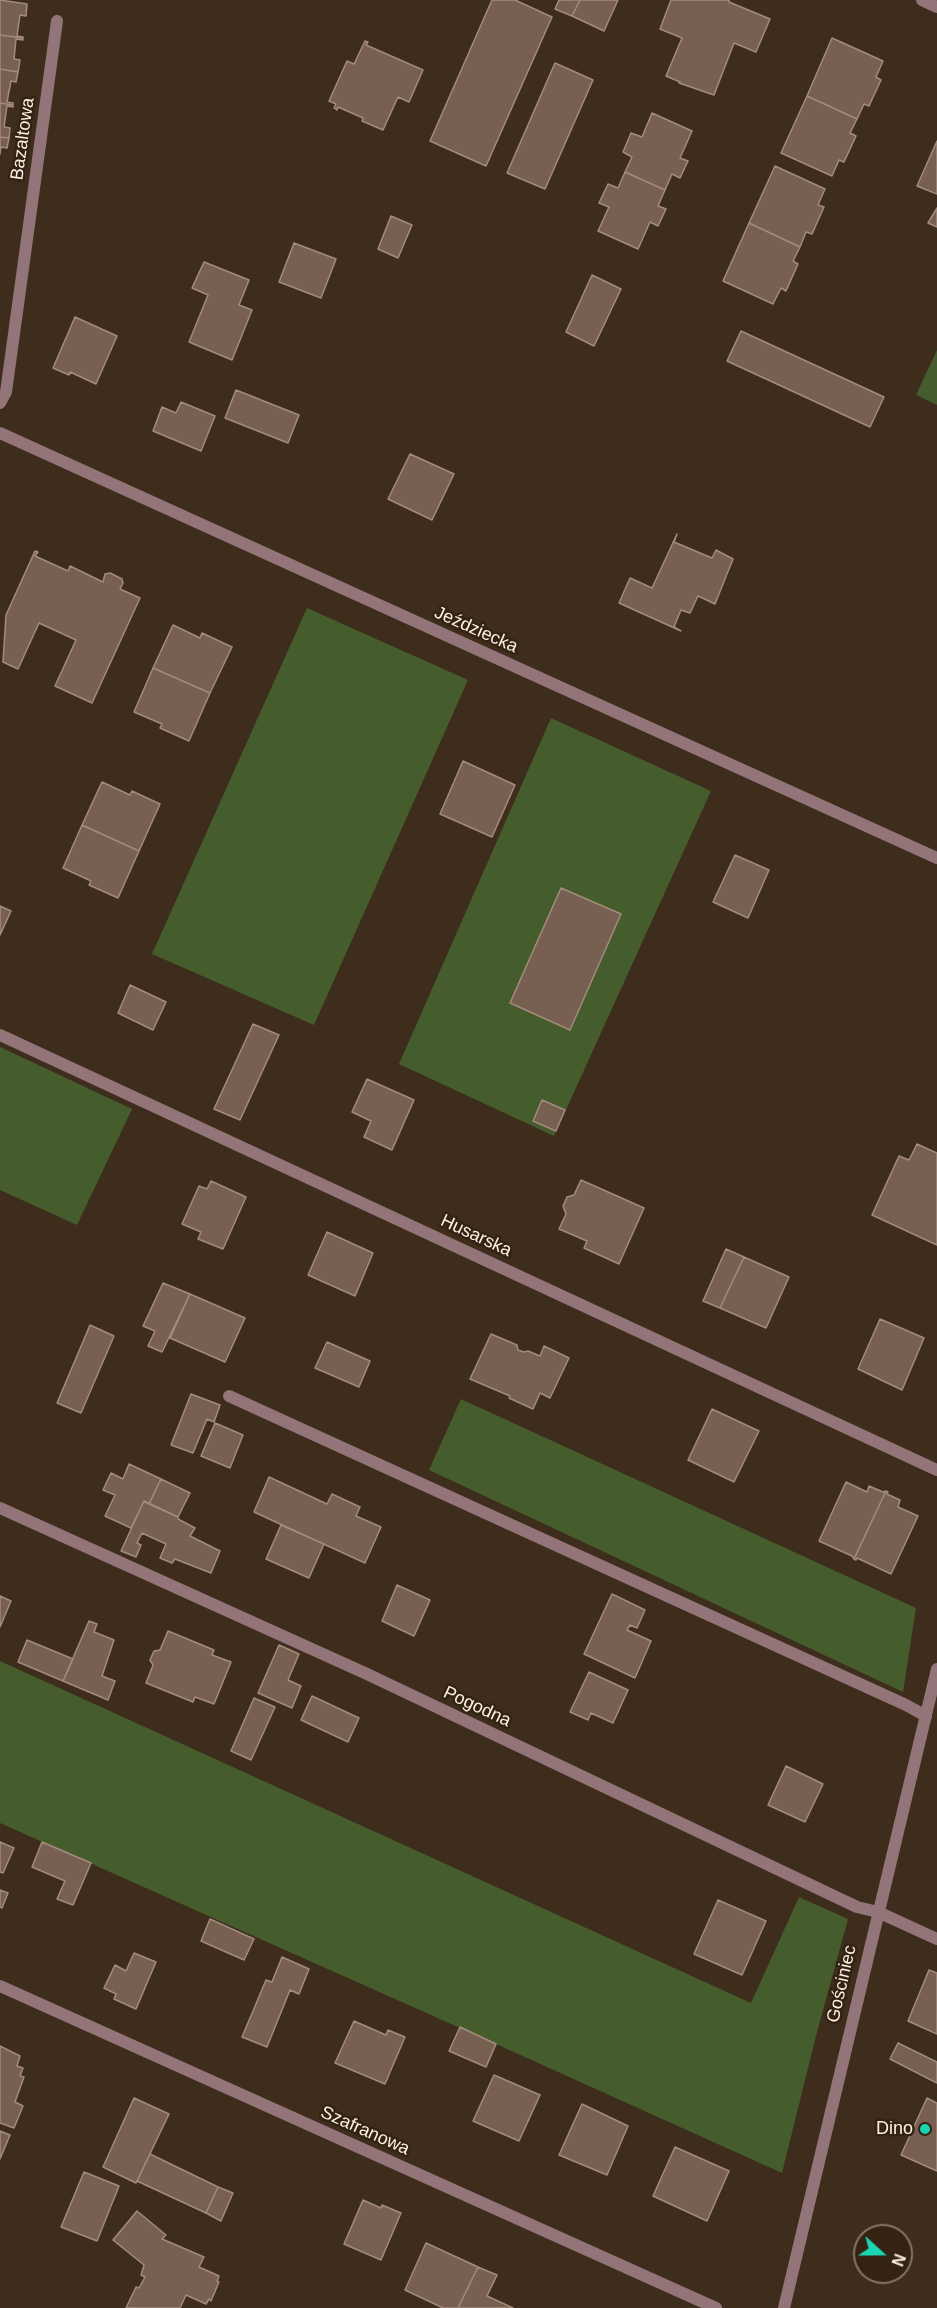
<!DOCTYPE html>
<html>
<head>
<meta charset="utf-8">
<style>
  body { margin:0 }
  #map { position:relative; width:937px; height:2308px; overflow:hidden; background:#3e2d1c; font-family:Helvetica,sans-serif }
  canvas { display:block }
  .north { position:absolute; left:853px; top:2224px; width:60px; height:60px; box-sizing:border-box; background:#342313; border:2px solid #847567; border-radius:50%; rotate:111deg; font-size:16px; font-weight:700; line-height:24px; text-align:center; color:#fcf1e6 }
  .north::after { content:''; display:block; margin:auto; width:21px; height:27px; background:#1ad5b2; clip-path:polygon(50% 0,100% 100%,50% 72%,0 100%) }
</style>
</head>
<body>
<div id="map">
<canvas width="937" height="2308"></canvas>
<div class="north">N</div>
</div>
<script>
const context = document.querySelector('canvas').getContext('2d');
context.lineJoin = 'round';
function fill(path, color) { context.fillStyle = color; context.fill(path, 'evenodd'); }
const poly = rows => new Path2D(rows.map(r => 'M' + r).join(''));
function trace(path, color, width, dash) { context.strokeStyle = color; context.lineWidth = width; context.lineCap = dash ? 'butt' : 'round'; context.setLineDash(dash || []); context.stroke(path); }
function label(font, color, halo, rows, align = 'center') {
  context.font = font + ' Helvetica,sans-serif'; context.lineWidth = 5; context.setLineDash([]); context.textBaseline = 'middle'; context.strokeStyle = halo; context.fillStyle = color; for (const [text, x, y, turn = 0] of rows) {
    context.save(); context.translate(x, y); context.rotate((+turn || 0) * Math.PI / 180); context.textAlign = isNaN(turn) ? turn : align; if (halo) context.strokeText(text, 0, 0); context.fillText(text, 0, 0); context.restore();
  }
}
const green = poly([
  [937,350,937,405,916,395],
  [307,608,468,680,314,1025,152,954],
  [551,718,711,791,554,1136,399,1064],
  [0,1047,132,1109,77,1225,0,1190],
  [461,1399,916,1608,903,1692,429,1470],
  [0,1661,751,2003,799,1897,848,1919,816,2036,782,2173,496,2044,0,1823]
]);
const building = poly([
  [0,0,27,4,26,16,20,15,17,36,23,37,23,38,0,35,0,0],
  [492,0,515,0,552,17,486,166,430,141,492,0],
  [559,0,580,0,572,16,555,9,559,0],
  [580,0,618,0,604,31,572,16,580,0],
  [671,0,729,0,729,2,770,19,756,52,734,43,714,95,679,83,680,82,666,76,682,38,660,29,671,0],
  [0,35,23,38,23,40,16,39,14,59,20,60,18,72,0,69,0,35],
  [832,38,883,61,876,77,881,80,869,106,864,104,857,119,807,96,832,38],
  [365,41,368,42,366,45,423,70,409,102,398,97,383,130,362,121,363,118,338,107,337,110,334,108,336,104,329,101,347,61,354,64,365,41],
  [555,63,593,80,545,189,507,173,555,63],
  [0,69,18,72,16,82,11,81,7,102,13,103,13,105,0,103,0,69],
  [807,96,857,119,850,133,856,136,844,162,839,160,832,176,781,153,807,96],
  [0,103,13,105,13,107,7,106,4,127,10,128,9,138,0,137,0,103],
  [652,113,692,131,680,158,688,161,680,178,672,174,665,190,625,172,632,157,623,152,631,133,642,137,652,113],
  [0,137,9,138,7,148,1,147,0,154,0,137],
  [937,141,937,194,917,186,937,141],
  [775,166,825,189,818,205,824,207,812,234,806,232,800,247,749,223,775,166],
  [625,172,665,190,658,206,666,209,658,226,650,222,638,249,598,231,609,207,599,203,608,184,618,188,625,172],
  [937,208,937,227,928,223,937,208],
  [391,216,412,225,398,258,378,249,391,216],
  [749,223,800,247,793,261,798,264,786,291,781,288,773,304,723,281,749,223],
  [294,243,336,259,321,298,279,282,294,243],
  [204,262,249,280,239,305,252,310,232,360,189,342,208,295,192,288,204,262],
  [592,275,621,289,594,346,566,332,592,275],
  [75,317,117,336,96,384,70,372,69,375,53,368,75,317],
  [741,331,884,397,870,427,727,361,741,331],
  [236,390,299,415,288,443,225,418,236,390],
  [181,402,215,416,201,451,153,431,162,407,176,413,181,402],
  [410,454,454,474,432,520,388,499,410,454],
  [677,534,674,542,712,558,716,550,733,559,715,604,698,596,690,613,681,610,674,627,681,631,619,603,630,578,652,588,677,534],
  [35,551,38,552,35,556,68,571,70,566,103,582,105,574,110,573,122,579,123,583,120,589,140,598,92,703,55,686,76,640,39,623,18,669,3,662,6,615,35,551],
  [173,625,200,638,202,633,232,647,210,693,153,668,173,625],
  [153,668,210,693,189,741,160,728,162,724,134,712,153,668],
  [463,761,515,785,492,837,440,814,463,761],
  [102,782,130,795,132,791,160,804,139,851,82,825,102,782],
  [82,825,139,851,118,898,89,885,91,881,63,868,82,825],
  [735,855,769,870,748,918,713,902,735,855],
  [561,888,621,914,570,1030,510,1003,561,888],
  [0,906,11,911,0,935,0,906],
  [130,985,166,1002,153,1030,118,1013,130,985],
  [253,1024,279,1035,240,1120,214,1109,253,1024],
  [367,1079,414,1100,392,1150,364,1137,371,1121,352,1112,367,1079],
  [542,1100,565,1110,556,1131,533,1121,542,1100],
  [917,1144,937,1153,937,1245,872,1215,899,1156,909,1160,917,1144],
  [581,1180,644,1208,619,1264,584,1248,587,1241,559,1229,566,1214,563,1206,567,1197,574,1195,581,1180],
  [211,1181,246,1197,223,1249,198,1239,201,1232,182,1224,199,1186,207,1189,211,1181],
  [327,1232,373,1253,355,1296,308,1275,327,1232],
  [726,1249,744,1257,720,1308,703,1301,726,1249],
  [744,1257,789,1277,766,1328,720,1308,744,1257],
  [163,1283,190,1294,162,1352,148,1346,155,1331,143,1326,163,1283],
  [190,1294,245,1318,225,1362,170,1338,190,1294],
  [880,1319,924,1338,902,1390,858,1369,880,1319],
  [90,1325,114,1336,81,1413,57,1403,90,1325],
  [491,1334,517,1345,518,1350,524,1352,528,1351,540,1356,544,1346,569,1358,550,1398,540,1393,533,1409,509,1398,510,1396,470,1379,491,1334],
  [327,1342,370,1361,359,1387,315,1368,327,1342],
  [191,1394,220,1405,214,1422,207,1419,193,1453,171,1445,191,1394],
  [712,1409,759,1431,734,1482,688,1460,712,1409],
  [215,1423,243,1435,230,1468,201,1456,215,1423],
  [129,1464,161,1479,149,1504,144,1501,131,1528,105,1516,115,1495,103,1490,111,1473,123,1479,129,1464],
  [269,1477,327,1504,332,1494,360,1507,356,1516,381,1527,365,1563,254,1512,269,1477],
  [161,1479,190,1493,178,1517,149,1504,161,1479],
  [846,1482,867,1492,869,1486,883,1492,886,1491,854,1559,852,1556,819,1541,846,1482],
  [886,1491,888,1492,887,1494,900,1500,898,1507,918,1516,891,1574,857,1558,856,1560,854,1559,886,1491],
  [144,1501,178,1517,178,1519,195,1528,190,1536,220,1551,211,1573,175,1559,172,1563,160,1558,166,1544,142,1533,137,1543,141,1545,136,1557,121,1551,144,1501],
  [281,1525,324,1544,309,1578,266,1559,281,1525],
  [397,1585,430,1600,414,1636,382,1621,397,1585],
  [612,1594,645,1610,637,1628,630,1625,627,1630,651,1641,635,1678,584,1654,612,1594],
  [0,1596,11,1601,0,1627,0,1596],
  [89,1621,97,1624,94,1632,114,1640,102,1676,115,1681,108,1700,63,1681,89,1621],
  [168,1631,214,1650,212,1655,231,1662,214,1704,195,1697,193,1702,146,1683,153,1665,150,1660,154,1651,160,1650,168,1631],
  [27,1640,73,1659,63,1681,18,1662,27,1640],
  [279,1645,299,1654,288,1680,301,1686,292,1708,258,1693,279,1645],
  [589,1672,628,1690,613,1723,591,1713,588,1720,570,1712,589,1672],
  [312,1696,359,1718,348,1742,301,1720,312,1696],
  [254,1698,275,1707,251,1760,231,1751,254,1698],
  [786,1766,823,1784,805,1822,768,1805,786,1766],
  [0,1842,14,1848,3,1873,0,1872,0,1842],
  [42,1842,91,1863,73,1905,57,1899,65,1881,32,1867,42,1842],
  [0,1890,8,1893,2,1908,0,1907,0,1890],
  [718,1900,766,1921,742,1975,694,1954,718,1900],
  [210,1919,254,1939,244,1960,201,1941,210,1919],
  [134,1953,156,1962,136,2009,114,1999,116,1994,104,1988,115,1965,126,1971,134,1953],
  [282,1957,309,1969,299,1994,290,1990,267,2047,242,2037,266,1980,272,1982,282,1957],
  [929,1970,937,1973,937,2034,908,2021,929,1970],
  [354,2021,386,2035,388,2030,405,2037,385,2084,335,2063,354,2021],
  [460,2027,496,2044,486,2067,449,2051,460,2027],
  [898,2043,937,2062,937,2083,890,2059,898,2043],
  [0,2046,20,2056,17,2066,23,2068,20,2076,24,2077,15,2102,23,2106,14,2128,0,2123,0,2046],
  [494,2075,540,2095,519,2141,473,2121,494,2075],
  [134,2098,169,2114,136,2183,103,2167,134,2098],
  [927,2098,937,2103,937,2171,901,2155,927,2098],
  [582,2104,628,2126,607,2175,559,2155,582,2104],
  [0,2131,10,2135,0,2159,0,2131],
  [675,2147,729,2171,707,2221,653,2196,675,2147],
  [150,2154,218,2187,206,2213,137,2181,150,2154],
  [84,2172,119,2186,97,2241,61,2227,84,2172],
  [218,2187,233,2193,221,2221,206,2213,218,2187],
  [363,2200,381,2208,382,2205,401,2213,381,2260,344,2244,363,2200],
  [137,2211,166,2235,162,2239,204,2257,199,2267,219,2276,217,2281,219,2282,211,2301,209,2299,206,2304,186,2295,180,2308,126,2308,136,2287,139,2288,145,2277,141,2275,144,2265,113,2240,137,2211],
  [426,2243,478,2267,458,2308,443,2308,405,2290,426,2243],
  [478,2267,497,2275,487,2296,513,2308,458,2308,478,2267]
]);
const lane = poly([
  [229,1396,906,1705,926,1716]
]);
const street = poly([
  [922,0,937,7],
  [0,403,6,392,57,21],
  [0,433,937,858],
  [0,1035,937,1470],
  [0,1508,367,1674,857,1907,878,1912,937,1939],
  [0,1986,716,2308],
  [784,2308,937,1669]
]);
const markers = [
  [925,2129,6,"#1ad5b2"]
];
const streetNames = [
  ["Bazaltowa",23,139,-82],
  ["Jeździecka",476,630,24],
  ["Husarska",476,1236,25],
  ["Pogodna",477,1707,25],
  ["Gościniec",842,1984,-77],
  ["Szafranowa",365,2131,24]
];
const poiNames = [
  ["Dino",913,2129]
];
fill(green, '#455c2c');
fill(building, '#776052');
trace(building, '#a48b7c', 1.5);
trace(lane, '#937579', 12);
trace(street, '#937579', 12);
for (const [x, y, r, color] of markers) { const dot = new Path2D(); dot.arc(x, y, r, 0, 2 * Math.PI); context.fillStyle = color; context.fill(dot); trace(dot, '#342313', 2); }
label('18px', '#fcf1e6', '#342313', streetNames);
label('18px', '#fcf1e6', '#342313', poiNames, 'right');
</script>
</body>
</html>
